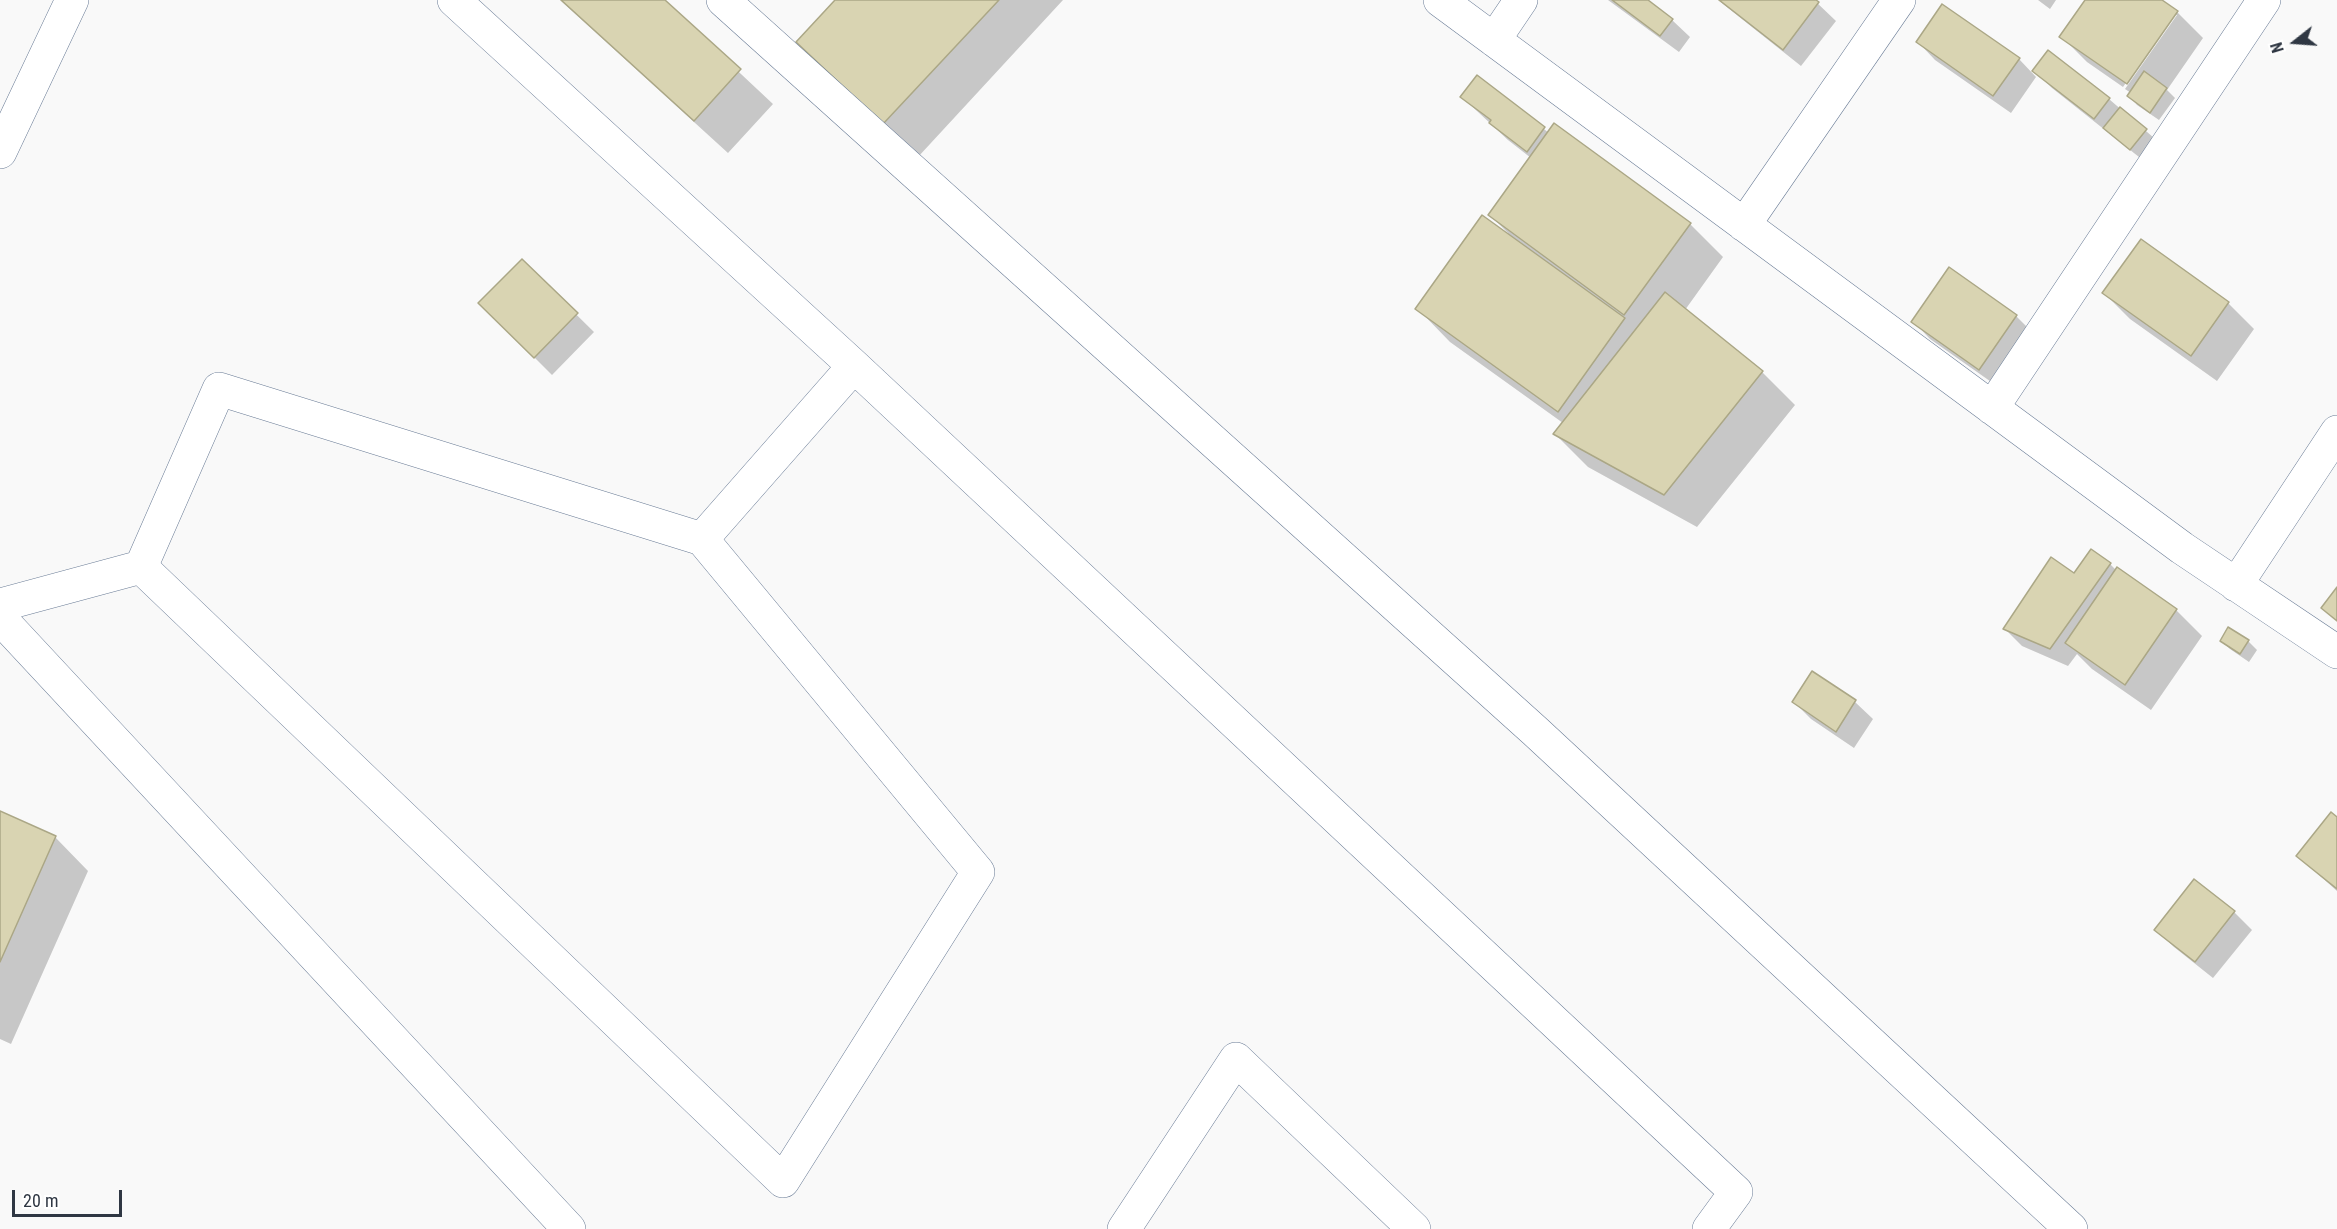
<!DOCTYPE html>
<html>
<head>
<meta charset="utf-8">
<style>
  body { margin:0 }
  #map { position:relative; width:2337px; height:1229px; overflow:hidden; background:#f9f9f9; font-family:"Roboto Condensed",sans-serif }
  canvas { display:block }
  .north { position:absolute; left:2265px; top:12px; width:60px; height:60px; -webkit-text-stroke:4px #fff; paint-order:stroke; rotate:253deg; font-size:16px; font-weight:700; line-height:24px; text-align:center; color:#2f3743 }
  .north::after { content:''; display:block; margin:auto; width:21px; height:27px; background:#2f3743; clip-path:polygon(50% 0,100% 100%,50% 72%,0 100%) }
  .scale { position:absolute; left:12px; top:1190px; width:110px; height:27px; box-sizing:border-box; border:3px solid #2f3743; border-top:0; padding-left:8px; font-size:18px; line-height:21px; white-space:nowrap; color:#2f3743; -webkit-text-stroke:4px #fff; paint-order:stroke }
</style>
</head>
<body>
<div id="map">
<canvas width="2337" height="1229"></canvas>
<div class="north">N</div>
<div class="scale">20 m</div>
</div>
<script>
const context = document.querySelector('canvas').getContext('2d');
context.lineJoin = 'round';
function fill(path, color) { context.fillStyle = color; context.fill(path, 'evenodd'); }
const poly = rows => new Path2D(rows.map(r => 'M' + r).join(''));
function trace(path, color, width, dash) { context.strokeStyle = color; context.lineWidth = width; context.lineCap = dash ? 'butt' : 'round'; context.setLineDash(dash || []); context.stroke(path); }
const shadow = poly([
  [560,0,662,0,773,104,728,153],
  [837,0,1063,0,918,157,798,42],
  [1608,0,1646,0,1672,20,1690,37,1679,52],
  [1718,0,1814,0,1836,21,1801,66],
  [2038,0,2056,0,2050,9],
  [2087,0,2159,0,2177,12,2203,38,2167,90,2175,98,2159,120,2137,105,2129,96,2131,93,2125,89,2177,15,2173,15,2123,87,2087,62,2061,36],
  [1918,42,2019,59,2036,77,2011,113,1935,60],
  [2034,70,2109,99,2154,138,2139,157,2052,88],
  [1477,77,1549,133,1690,224,1723,257,1685,310,1762,372,1795,405,1697,527,1588,467,1555,434,1563,423,1450,342,1417,308,1508,233,1490,215,1531,158,1508,140,1462,97],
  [522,261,594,332,552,375,480,303],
  [1949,269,2016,316,2034,334,1997,386,1930,339,1913,321],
  [2104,293,2228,303,2254,329,2217,381,2130,319],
  [2110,564,2117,571,2176,610,2202,636,2151,710,2092,669,2077,654,2068,666,2022,646,2005,629,2074,575],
  [2229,629,2249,642,2257,650,2249,662,2230,649,2222,641],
  [1813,674,1855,702,1873,719,1854,748,1811,719,1794,702],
  [0,813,55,837,88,871,11,1044,0,1039],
  [2337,819,2337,891,2298,856],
  [2194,881,2234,912,2252,930,2213,978,2174,947,2156,930]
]);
const building = poly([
  [561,0,665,0,741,69,694,121,561,0],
  [835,0,999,0,883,124,796,42,835,0],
  [1612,0,1648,0,1673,19,1660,36,1612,0],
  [1719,0,1816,0,1819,2,1783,50,1719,0],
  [2085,0,2162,0,2178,11,2127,84,2059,37,2085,0],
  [1942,4,2020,58,1993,96,1916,42,1942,4],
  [2048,50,2110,98,2094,119,2032,71,2048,50],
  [2144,71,2167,88,2150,113,2127,96,2144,71],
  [1477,75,1545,127,1527,152,1489,123,1491,120,1460,97,1477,75],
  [2120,107,2147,129,2130,150,2103,128,2120,107],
  [1554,123,1691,223,1624,315,1488,215,1554,123],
  [1482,215,1625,318,1558,412,1415,309,1482,215],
  [2141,239,2229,302,2191,356,2102,293,2141,239],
  [522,259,578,313,534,358,478,303,522,259],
  [1949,267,2017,315,1979,370,1911,322,1949,267],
  [1665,292,1763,371,1664,495,1553,434,1665,292],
  [2091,549,2111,563,2050,649,2003,629,2051,557,2074,573,2091,549],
  [2117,567,2177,609,2125,685,2065,643,2117,567],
  [2337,587,2337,621,2321,608,2337,587],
  [2228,627,2249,640,2240,654,2220,641,2228,627],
  [1812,671,1856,700,1836,732,1792,702,1812,671],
  [0,811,56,836,0,962,0,811],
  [2331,812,2337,817,2337,889,2296,856,2331,812],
  [2194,879,2235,911,2195,962,2154,930,2194,879]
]);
const minor = poly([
  [454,0,854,366,1736,1192,1709,1229],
  [723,0,1535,731,2071,1229],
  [1440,0,2182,548,2337,652],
  [1494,40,1521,0],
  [0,152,72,0],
  [1744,225,1899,0],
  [219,389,702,539,978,872,783,1181,141,567,219,389],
  [1992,408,2264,0],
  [702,539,854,366],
  [2236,585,2337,432],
  [0,605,141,567],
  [0,618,569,1229],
  [1124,1229,1236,1059,1414,1229]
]);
fill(shadow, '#0003');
fill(building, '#d9d4b2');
trace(building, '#aba786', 1.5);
trace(minor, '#6a7c96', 34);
trace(minor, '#fff', 33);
</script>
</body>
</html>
